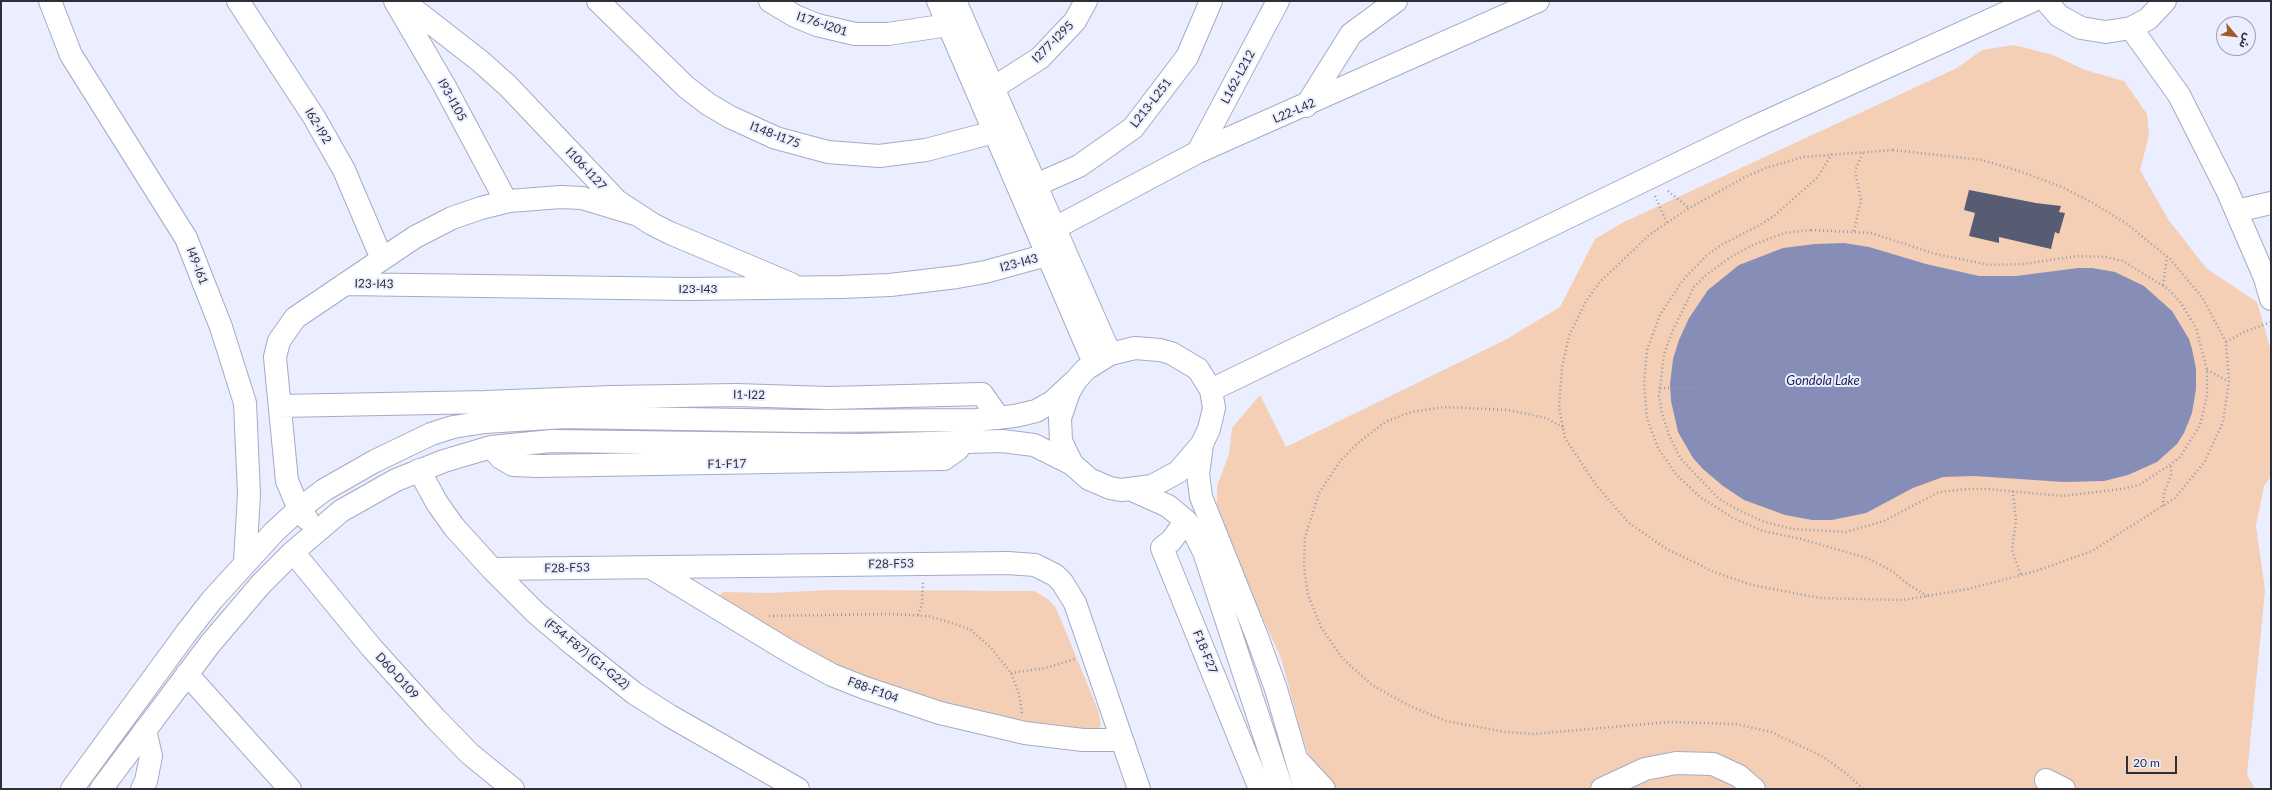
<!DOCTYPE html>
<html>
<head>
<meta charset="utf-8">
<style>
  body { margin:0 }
  #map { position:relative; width:2272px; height:790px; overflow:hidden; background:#ebeeff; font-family:Lato,"Noto Sans Arabic",sans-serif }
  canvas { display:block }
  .frame { position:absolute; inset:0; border:2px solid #2c2e38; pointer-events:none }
  .north { position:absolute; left:2216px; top:16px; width:40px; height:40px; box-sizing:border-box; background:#ebeeff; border:1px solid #9fa1af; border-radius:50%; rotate:118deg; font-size:11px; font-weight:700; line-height:16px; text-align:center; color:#2c2e38 }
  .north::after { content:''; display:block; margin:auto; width:14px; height:18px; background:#9d5c27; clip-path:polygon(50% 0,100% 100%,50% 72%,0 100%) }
  .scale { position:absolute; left:2126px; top:756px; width:51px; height:18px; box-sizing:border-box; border:2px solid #2c2e38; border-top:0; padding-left:5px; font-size:12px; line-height:14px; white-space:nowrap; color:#2c2e38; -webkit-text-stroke:3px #ebeeff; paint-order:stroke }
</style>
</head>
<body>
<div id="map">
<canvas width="2272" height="790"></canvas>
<div class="frame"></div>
<div class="north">ش</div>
<div class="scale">20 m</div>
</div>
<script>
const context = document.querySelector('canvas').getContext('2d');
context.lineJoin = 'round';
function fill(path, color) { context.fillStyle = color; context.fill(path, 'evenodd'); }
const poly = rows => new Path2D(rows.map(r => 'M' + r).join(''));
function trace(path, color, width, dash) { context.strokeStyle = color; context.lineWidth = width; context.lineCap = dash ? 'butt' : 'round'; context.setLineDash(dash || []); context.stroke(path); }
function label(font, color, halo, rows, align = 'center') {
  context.font = font + ' Lato,sans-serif'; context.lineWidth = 4; context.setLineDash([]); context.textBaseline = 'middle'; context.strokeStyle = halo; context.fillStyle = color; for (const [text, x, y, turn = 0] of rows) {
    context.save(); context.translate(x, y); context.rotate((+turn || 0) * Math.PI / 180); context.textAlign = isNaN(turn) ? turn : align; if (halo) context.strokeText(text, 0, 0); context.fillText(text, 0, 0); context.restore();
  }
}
const green = poly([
  [2014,45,2053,55,2085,70,2124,81,2147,114,2149,135,2140,170,2168,219,2206,268,2257,302,2271,351,2271,476,2264,486,2256,526,2265,590,2247,775,2255,789,1333,789,1311,762,1302,736,1281,658,1238,564,1217,511,1217,486,1229,454,1232,428,1260,395,1286,447,1505,340,1560,307,1595,239,1622,223,1957,68,1982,50],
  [831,590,1034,591,1048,599,1056,608,1098,710,1101,726,1095,731,1010,722,857,678,718,598,723,592,770,593]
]);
const water = poly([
  [1844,243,1869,247,1926,264,1979,276,2016,276,2078,268,2092,268,2115,272,2144,286,2172,311,2189,339,2192,349,2196,369,2196,389,2192,413,2184,433,2177,444,2157,462,2128,475,2104,481,2064,482,1974,476,1943,477,1913,488,1866,513,1832,520,1812,520,1785,515,1744,500,1723,486,1703,469,1693,458,1678,432,1671,401,1670,384,1673,359,1679,340,1689,318,1708,290,1739,265,1783,248,1815,244]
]);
const building = poly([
  [1969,190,2036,203,2061,206,2059,212,2065,213,2059,234,2055,232,2051,249,1999,237,1999,243,1969,236,1975,213,1964,210]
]);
const path = poly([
  [1893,150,1982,160,2019,171,2062,187,2093,203,2127,224,2170,259,2202,297,2226,342,2229,381,2223,422,2205,461,2175,498,2092,551,2036,571,1968,589,1903,600,1820,598,1752,585,1714,572,1665,548,1628,522,1596,485,1565,438,1559,407,1562,368,1569,336,1586,301,1599,283,1649,235,1686,210,1745,177,1766,168,1803,157,1893,150],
  [1832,154,1817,178,1775,215,1760,225,1721,245,1706,256,1683,280,1660,315,1647,350,1644,383,1647,418,1658,448,1676,474,1700,497,1733,518,1763,531,1801,539,1867,558,1892,571,1909,585,1927,596],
  [1668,191,1689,208],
  [1655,196,1667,223],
  [1811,230,1871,233,1936,254,1989,265,2023,264,2077,256,2106,257,2123,261,2168,289,2181,303,2196,328,2207,370,2207,395,2200,425,2180,457,2171,464,2139,485,2121,489,2063,496,1988,489,1967,489,1939,492,1884,521,1846,532,1793,529,1765,522,1740,511,1719,499,1680,458,1669,435,1662,413,1659,396,1664,354,1672,332,1694,287,1706,275,1732,256,1753,245,1784,233,1811,230],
  [1854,231,1861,200,1855,171,1863,152],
  [2163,285,2167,257],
  [2226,342,2244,332,2271,322],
  [2207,370,2228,381],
  [1660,388,1694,388],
  [1563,427,1546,418,1508,410,1444,407,1411,412,1385,422,1358,443,1341,460,1319,493,1305,537,1304,567,1308,595,1321,627,1342,658,1372,685,1410,706,1446,721,1506,732,1533,734,1669,722,1736,724,1771,732,1822,756,1847,774,1863,789],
  [2013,491,2016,521,2012,550,2021,575],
  [2163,506,2164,493,2171,475,2171,464],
  [918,615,922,604,923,582],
  [769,616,890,614,928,616,955,624,971,630,990,647,1004,664,1011,673,1019,694,1022,713],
  [1011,673,1046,668,1075,659]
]);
const minor = poly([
  [50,1,71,55,186,238,221,327,245,403,249,494,245,562],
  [238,1,314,117,344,170,382,259],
  [395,1,444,85,506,201],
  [403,1,480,61,508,86,617,201,652,224,670,233,791,284],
  [598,1,686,87,708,104,730,117,776,138,828,152,879,156,926,150,994,132],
  [770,1,795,16,817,25,855,34,888,34,948,25],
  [938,1,1094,363],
  [955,1,1110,354],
  [2046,1,2059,16,2081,28,2106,32,2131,28,2148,19,2165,1],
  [2131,28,2179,95,2227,190,2265,278,2271,299],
  [993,88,1040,58,1075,21,1086,1],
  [1306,106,1351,34,1396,1],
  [1198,152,1278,1],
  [1036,185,1079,166,1133,128,1187,57,1211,1],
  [2236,211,2271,203],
  [1055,228,1198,152,1538,1],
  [345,284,688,289,841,287,890,285,957,277,985,272,1047,255],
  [1135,348,1160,350,1171,353,1198,369,1211,390,1214,408,1209,429,1202,444,1178,472,1152,486,1121,490,1110,488,1089,479,1072,464,1061,441,1060,418,1069,392,1076,380,1086,369,1110,354,1135,348],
  [1211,390,1752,128,2032,1],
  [486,402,612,397,736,395,829,398,982,394,999,418],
  [280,406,486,402,500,406],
  [1202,445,1198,474,1201,497,1256,634,1276,689,1305,789],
  [491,447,501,458,513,465,539,466,944,459,958,449,961,442],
  [419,470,437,503,454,527,492,569,536,613,575,646,634,693,670,716,798,789],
  [1132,490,1168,506,1186,521,1194,532,1204,552,1282,789],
  [307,519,299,509,287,481,276,368,275,357,279,341,295,318,415,237,452,218,481,208,509,201,561,197,582,198,635,214],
  [1186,521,1171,541,1162,548,1260,789],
  [293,552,371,647,435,718,470,754,513,789],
  [650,567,790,652,832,675,865,688,940,713,1025,733,1083,740,1122,740],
  [492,569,1008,563,1035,565,1055,575,1062,582,1075,603,1139,789],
  [187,674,290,789],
  [1299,762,1324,789],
  [2046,780,2064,789],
  [72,789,187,632,212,600,274,532,299,509,324,490,375,461,431,434,453,427,485,422,565,417,802,421,976,420,1015,416,1036,411,1052,402,1076,380],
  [101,789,210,644,261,584,293,552,341,511,396,480,444,461,491,447,552,441,859,445,1002,441,1034,445,1072,464],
  [142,789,146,781,151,756,145,730],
  [1602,789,1645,769,1676,763,1713,764,1739,776,1754,789]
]);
const streetNames = [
  ["I176-I201",822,24,18],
  ["I277-I295",1053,42,-45],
  ["L162-L212",1238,77,-62],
  ["I93-I105",452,100,61],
  ["L213-L251",1151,103,-52],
  ["L22-L42",1294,111,-23],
  ["I62-I92",318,126,59],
  ["I148-I175",775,135,21],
  ["I106-I127",586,169,47],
  ["I23-I43",1019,263,-15],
  ["I49-I61",197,266,69],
  ["I23-I43",374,284,1],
  ["I23-I43",698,289],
  ["I1-I22",749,395,1],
  ["F1-F17",727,464,-1],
  ["F28-F53",891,564,-1],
  ["F28-F53",567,568,-1],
  ["F18-F27",1205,652,68],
  ["(F54-F87) (G1-G22)",587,654,39],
  ["D60-D109",397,676,48],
  ["F88-F104",873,690,20]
];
const waterNames = [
  ["Gondola Lake",1823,381]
];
fill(green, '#f4cfb5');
fill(water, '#868eb7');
fill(building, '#575c73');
trace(minor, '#a5abc5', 24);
trace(path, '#979aa8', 2.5, [1, 3]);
trace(minor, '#fff', 22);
label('12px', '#2c2e38', '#ebeeff', streetNames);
label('italic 13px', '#202457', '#ebeeff', waterNames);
</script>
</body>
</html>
